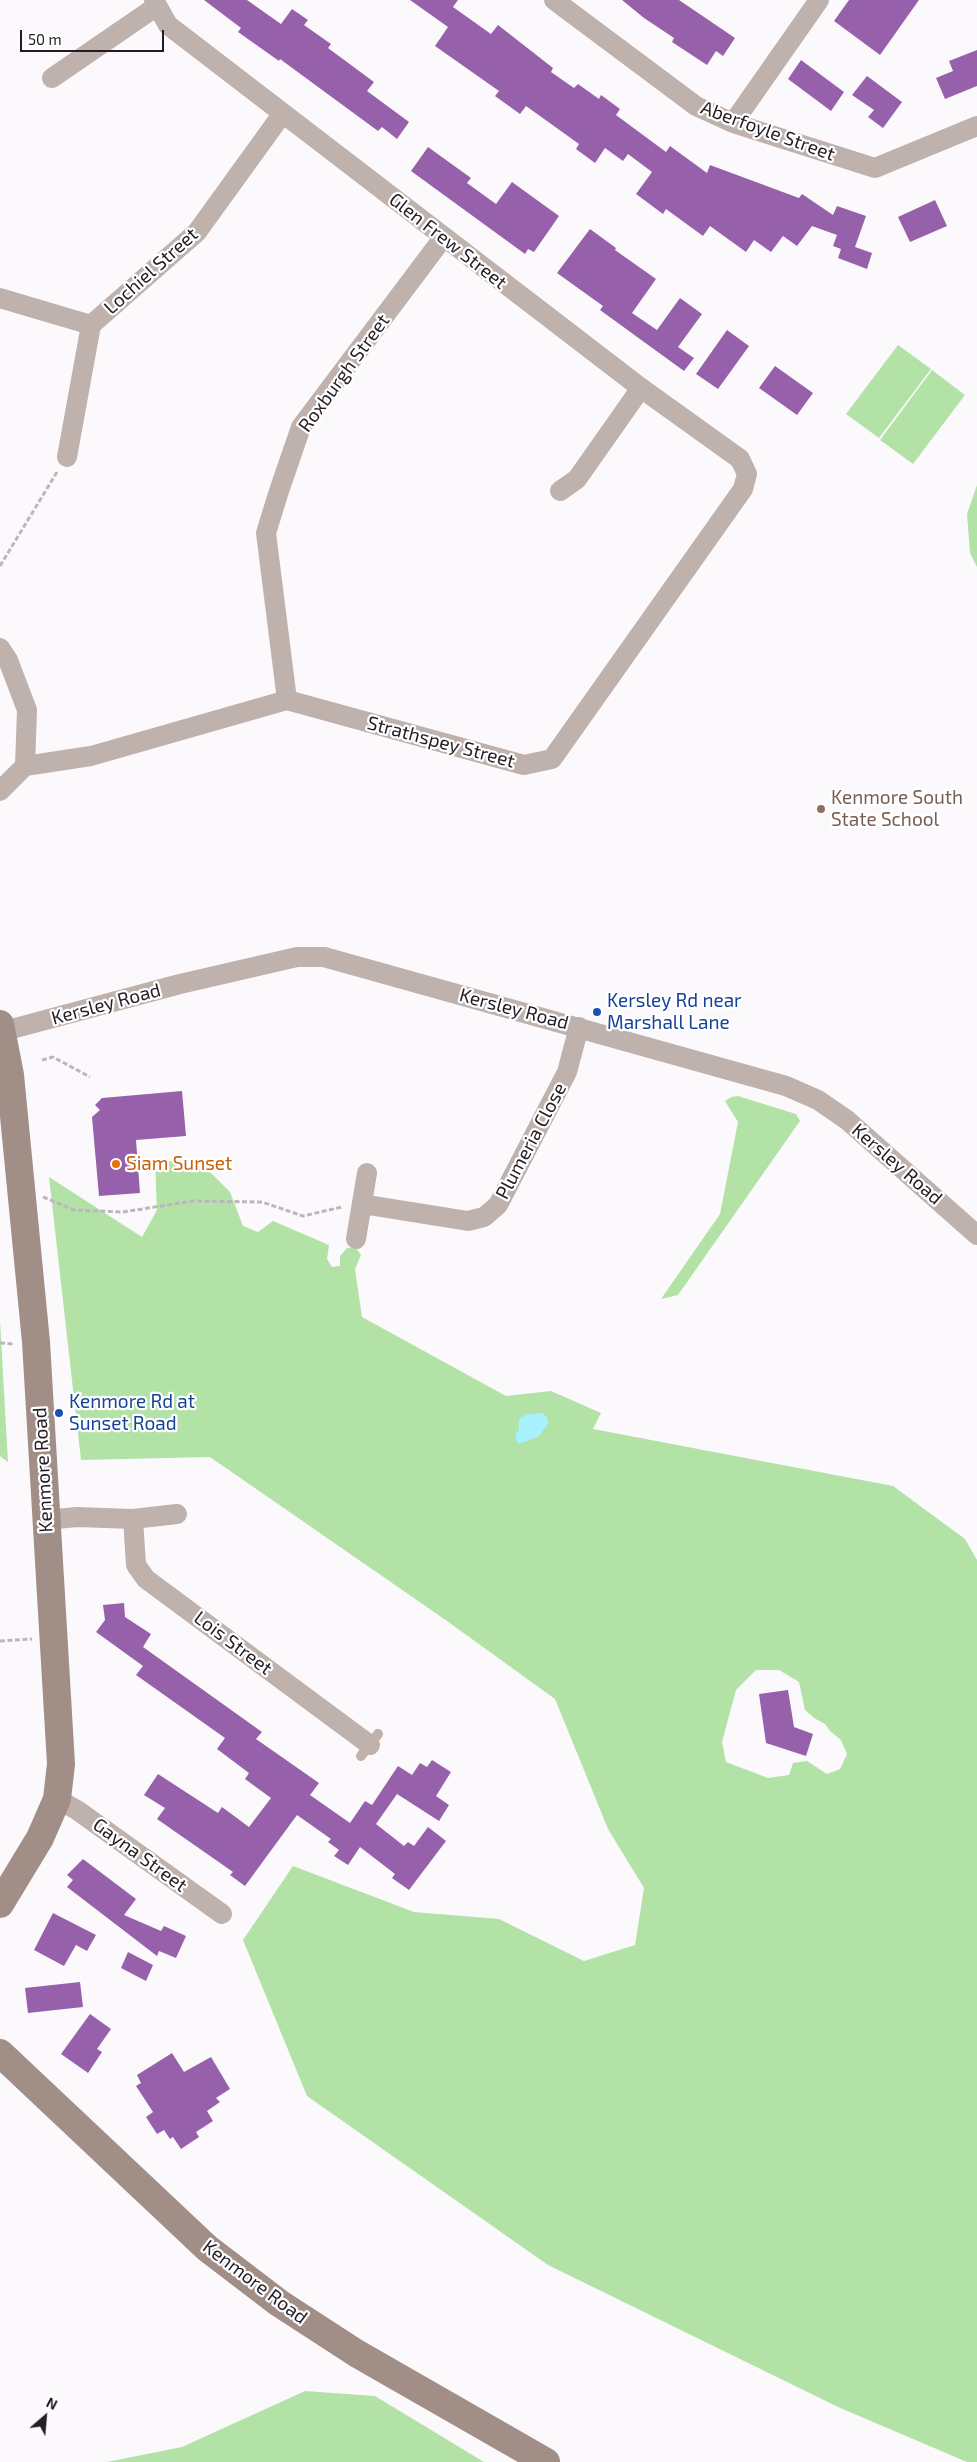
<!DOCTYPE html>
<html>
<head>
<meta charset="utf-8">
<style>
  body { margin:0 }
  #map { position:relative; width:977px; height:2462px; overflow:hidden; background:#fcf9fd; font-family:"Exo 2",sans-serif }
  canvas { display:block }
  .north { position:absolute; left:20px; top:2392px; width:50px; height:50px; -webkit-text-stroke:4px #fff; paint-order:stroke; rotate:27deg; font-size:14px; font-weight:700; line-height:20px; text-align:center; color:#231c25 }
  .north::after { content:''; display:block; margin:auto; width:18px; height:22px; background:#231c25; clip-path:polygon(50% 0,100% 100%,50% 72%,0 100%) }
  .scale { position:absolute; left:20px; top:30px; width:144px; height:22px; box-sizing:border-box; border:2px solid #231c25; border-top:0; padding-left:6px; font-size:15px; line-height:18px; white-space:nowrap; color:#231c25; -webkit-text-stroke:4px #fff; paint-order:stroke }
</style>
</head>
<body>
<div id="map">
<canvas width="977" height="2462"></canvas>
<div class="north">N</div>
<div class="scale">50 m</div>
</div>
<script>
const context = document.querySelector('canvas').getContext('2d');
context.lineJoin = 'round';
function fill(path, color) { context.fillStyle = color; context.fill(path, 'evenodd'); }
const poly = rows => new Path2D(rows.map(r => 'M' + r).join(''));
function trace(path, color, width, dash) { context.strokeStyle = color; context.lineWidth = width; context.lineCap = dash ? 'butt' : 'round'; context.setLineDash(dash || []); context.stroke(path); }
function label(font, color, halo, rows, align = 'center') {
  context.font = font + ' "Exo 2",sans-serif'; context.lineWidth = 4.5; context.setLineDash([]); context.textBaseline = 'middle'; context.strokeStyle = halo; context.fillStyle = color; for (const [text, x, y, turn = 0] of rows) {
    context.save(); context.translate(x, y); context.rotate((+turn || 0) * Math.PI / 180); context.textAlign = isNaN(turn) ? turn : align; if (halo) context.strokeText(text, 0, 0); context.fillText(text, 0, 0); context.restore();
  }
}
const green = poly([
  [898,345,931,369,879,438,846,414],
  [932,370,965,395,913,464,880,440],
  [977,485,977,567,970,553,967,514],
  [738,1096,796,1114,800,1121,678,1295,661,1299,720,1214,738,1122,725,1101,731,1097],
  [198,1160,230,1192,243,1226,258,1232,273,1221,329,1245,327,1259,332,1267,340,1266,340,1256,347,1248,355,1247,361,1255,355,1269,362,1317,506,1396,551,1391,601,1413,593,1429,893,1486,965,1539,977,1560,977,2462,967,2462,838,2407,548,2265,307,2096,243,1940,293,1866,414,1912,499,1919,584,1961,635,1945,644,1888,608,1829,555,1699,447,1621,210,1457,81,1460,49,1177,142,1237,157,1210,155,1162],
  [520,1418,539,1436,519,1430],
  [756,1670,779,1670,799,1682,805,1710,814,1718,825,1724,830,1731,841,1740,847,1754,840,1769,827,1774,807,1761,793,1763,789,1775,768,1778,726,1762,722,1742,736,1690],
  [0,1320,8,1462,0,1456],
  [305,2391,375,2396,484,2462,107,2462,182,2447]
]);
const water = poly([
  [543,1413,548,1419,548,1424,539,1436,519,1444,516,1440,516,1432,519,1430,520,1418,528,1414]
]);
const building = poly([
  [204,0,247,0,281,24,292,9,308,20,304,25,331,44,328,48,374,82,367,91,409,122,397,139,382,127,378,131,280,59,279,61,238,32,241,28],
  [410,0,458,0,453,7,491,34,498,25,553,68,551,72,574,88,578,84,599,99,601,95,620,109,616,115,666,152,670,146,707,173,710,165,799,198,802,194,833,215,837,206,866,216,855,247,872,253,867,269,838,258,841,249,833,246,837,235,812,226,797,246,783,236,771,252,754,240,746,252,710,226,703,236,666,209,663,214,636,194,652,172,628,154,623,161,605,148,595,163,576,149,579,144,526,106,520,114,495,96,499,91,435,46,448,27],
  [622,0,679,0,735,38,723,56,716,51,707,65,672,42,674,38,644,18],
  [849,0,919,0,880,55,834,21],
  [977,50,977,86,945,99,936,78,953,71,949,61],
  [801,60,844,92,831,111,788,79],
  [867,76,902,102,883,128,868,117,874,110,852,95],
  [428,147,471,178,467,183,496,204,512,182,559,216,534,252,528,249,525,254,411,171],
  [935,200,947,226,910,242,898,217],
  [590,229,616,248,615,250,656,279,632,313,657,330,680,298,702,314,678,347,694,358,684,371,600,310,603,306,557,273],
  [727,330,749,346,718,389,696,374],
  [775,366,813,393,797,415,759,388],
  [182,1091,186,1136,136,1140,140,1193,99,1196,92,1117,100,1110,95,1105,102,1098],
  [124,1603,125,1617,151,1634,143,1647,262,1732,256,1739,319,1783,310,1795,350,1823,365,1801,372,1805,398,1766,412,1775,420,1763,427,1767,432,1760,451,1772,436,1796,449,1805,439,1821,397,1794,376,1824,404,1846,408,1842,414,1846,428,1827,446,1841,409,1890,392,1878,395,1874,360,1847,348,1865,334,1856,339,1850,328,1842,331,1839,297,1815,245,1886,230,1875,233,1872,157,1819,165,1808,144,1795,158,1774,218,1813,222,1807,249,1827,271,1798,245,1779,249,1773,217,1749,225,1738,136,1675,143,1666,96,1632,105,1620,103,1605],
  [788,1690,794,1727,813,1734,806,1756,766,1743,759,1694],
  [83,1859,136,1899,124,1915,161,1931,164,1926,186,1936,176,1958,159,1951,157,1956,67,1887,73,1880,67,1875],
  [53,1913,96,1935,87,1951,76,1945,64,1966,34,1950],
  [128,1952,153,1965,146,1981,121,1968],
  [80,1982,83,2007,28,2013,25,1988],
  [90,2014,111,2029,97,2049,102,2052,88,2073,61,2054],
  [172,2053,184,2072,211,2057,230,2089,216,2098,220,2102,207,2111,213,2121,196,2132,199,2137,181,2149,173,2137,170,2139,164,2130,157,2134,146,2117,153,2112,136,2086,141,2083,137,2075]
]);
const path = poly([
  [0,566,57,472],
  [42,1060,53,1057,90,1077],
  [43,1197,74,1210,123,1212,193,1201,262,1202,303,1216,342,1207],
  [0,1343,14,1344],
  [0,1641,32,1639]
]);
const lane = poly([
  [361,1756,378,1734]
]);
const street = poly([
  [554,0,696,106,733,123,875,168,977,126],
  [52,78,157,6],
  [733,123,819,0],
  [0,298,91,325,197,232,283,113],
  [67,457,91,325],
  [560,491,577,479,641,388],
  [0,648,8,660,27,710,25,766,0,791],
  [287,700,266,533,279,491,301,427,443,238],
  [25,766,91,756,287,700,524,765,552,759,743,489,747,474,740,459,641,388,168,25,154,0],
  [0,1032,180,984,297,957,324,957,786,1086,818,1100,847,1120,977,1235],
  [362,1204,468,1221,484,1217,498,1205,567,1072,579,1027],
  [356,1239,367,1173],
  [133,1519,136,1565,146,1579,370,1745],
  [46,1520,77,1517,133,1519,177,1514],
  [57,1799,77,1810,222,1914]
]);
const secondary = poly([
  [0,1024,10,1075,36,1342,61,1764,57,1799,40,1838,0,1904],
  [0,2053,207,2248,279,2303,356,2353,546,2462]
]);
const markers = [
  [821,809,5,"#8d6e63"],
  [597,1012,5,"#1a4fb4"],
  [116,1164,5,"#e8710a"],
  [59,1413,5,"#1a4fb4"]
];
const streetNames = [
  ["Aberfoyle Street",768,131,20],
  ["Glen Frew Street",448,241,38],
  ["Lochiel Street",151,271,-42],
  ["Roxburgh Street",344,373,-54],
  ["Strathspey Street",441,742,15],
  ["Kersley Road",106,1004,-15],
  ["Kersley Road",514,1009,15],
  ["Plumeria Close",531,1141,-62],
  ["Kersley Road",897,1164,41],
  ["Kenmore Road",43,1470,-93],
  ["Lois Street",233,1643,37],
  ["Gayna Street",140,1855,36],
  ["Kenmore Road",255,2282,37]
];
const educationNames = [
  ["Kenmore South",831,798],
  ["State School",831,820]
];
const transitNames = [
  ["Kersley Rd near",607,1001],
  ["Marshall Lane",607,1023],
  ["Kenmore Rd at",69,1402],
  ["Sunset Road",69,1424]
];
const foodNames = [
  ["Siam Sunset",126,1164]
];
fill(green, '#b2e2a6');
fill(water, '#a6f1fd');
fill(building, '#9760ab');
trace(path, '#bbb7bc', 3, [5, 2.5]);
trace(lane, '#bfb1ac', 10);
trace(street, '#bfb1ac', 20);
trace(secondary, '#a18e87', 28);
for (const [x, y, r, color] of markers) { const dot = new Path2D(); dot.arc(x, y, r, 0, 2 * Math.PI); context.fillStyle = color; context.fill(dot); trace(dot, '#fff', 2); }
label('19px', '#231c25', '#fff', streetNames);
label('19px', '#785e54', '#fff', educationNames, 'left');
label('19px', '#164399', '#fff', transitNames, 'left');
label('19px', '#c56008', '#fff', foodNames, 'left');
</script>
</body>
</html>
